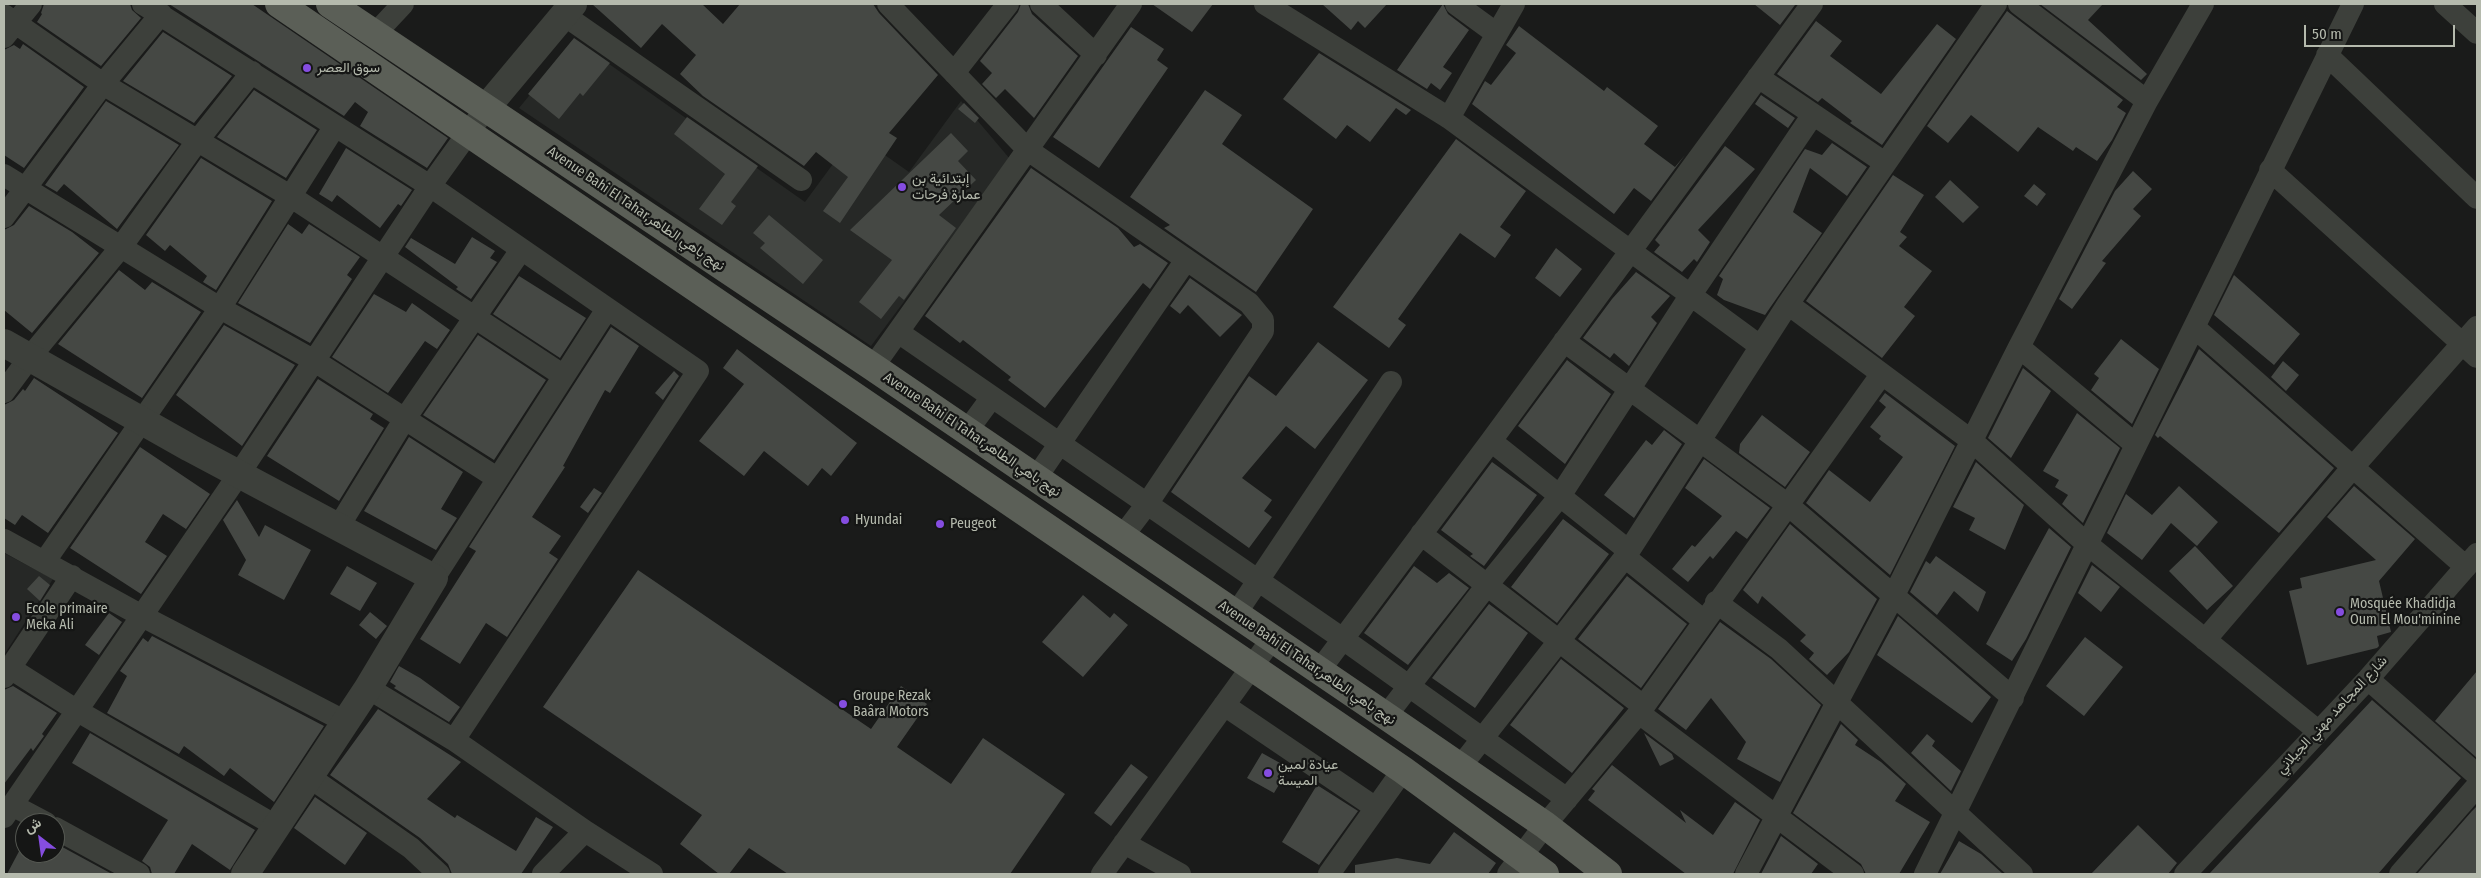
<!DOCTYPE html>
<html>
<head>
<meta charset="utf-8">
<style>
  body { margin:0 }
  #map { position:relative; width:2481px; height:878px; overflow:hidden; background:#1a1b1a; font-family:"Fira Sans Condensed",Vazirmatn,sans-serif }
  canvas { display:block }
  .frame { position:absolute; inset:0; border:5px solid #b5baad; pointer-events:none }
  .north { position:absolute; left:15px; top:813px; width:50px; height:50px; box-sizing:border-box; background:#151615; border:1px solid #555852; border-radius:50%; rotate:330deg; font-size:14px; font-weight:700; line-height:20px; text-align:center; color:#b5baad }
  .north::after { content:''; display:block; margin:auto; width:18px; height:22px; background:#854de0; clip-path:polygon(50% 0,100% 100%,50% 72%,0 100%) }
  .scale { position:absolute; left:2304px; top:25px; width:151px; height:22px; box-sizing:border-box; border:2px solid #b5baad; border-top:0; padding-left:6px; font-size:15px; line-height:18px; white-space:nowrap; color:#b5baad; -webkit-text-stroke:4px #151615; paint-order:stroke }
</style>
</head>
<body>
<div id="map">
<canvas width="2481" height="878"></canvas>
<div class="frame"></div>
<div class="north">ش</div>
<div class="scale">50 m</div>
</div>
<script>
const context = document.querySelector('canvas').getContext('2d');
context.lineJoin = 'round';
function fill(path, color) { context.fillStyle = color; context.fill(path, 'evenodd'); }
const poly = rows => new Path2D(rows.map(r => 'M' + r).join(''));
function trace(path, color, width, dash) { context.strokeStyle = color; context.lineWidth = width; context.lineCap = dash ? 'butt' : 'round'; context.setLineDash(dash || []); context.stroke(path); }
function label(font, color, halo, rows, align = 'center') {
  context.font = font + ' "Fira Sans Condensed",Vazirmatn,sans-serif'; context.lineWidth = 4.5; context.setLineDash([]); context.textBaseline = 'middle'; context.strokeStyle = halo; context.fillStyle = color; for (const [text, x, y, turn = 0] of rows) {
    context.save(); context.translate(x, y); context.rotate((+turn || 0) * Math.PI / 180); context.textAlign = isNaN(turn) ? turn : align; if (halo) context.strokeText(text, 0, 0); context.fillText(text, 0, 0); context.restore();
  }
}
const built = poly([
  [575,40,805,202,855,134,909,172,961,101,1010,159,871,346,519,108],
  [4,553,53,579,4,655]
]);
const building = poly([
  [44,4,130,4,132,10,141,18,101,66,37,22,42,14,41,13],
  [169,4,252,4,448,138,427,168,360,126,368,112,355,102,344,116],
  [592,4,702,4,723,24,740,4,873,4,879,13,938,75,889,133,897,138,840,223,823,211,848,177,816,152,804,166,703,96,680,74,696,55,662,24,641,48],
  [1021,4,1028,4,1032,14,1078,56,1034,118,1005,89,996,98,982,84,992,73,980,61,1018,12],
  [1152,4,1213,4,1192,32],
  [1322,4,1387,4,1365,28,1358,21,1351,30],
  [1443,4,1448,14,1469,30,1443,67,1452,73,1440,90,1431,83,1427,89,1397,70],
  [1754,4,1793,4,1795,5,1780,25],
  [2040,4,2103,4,2088,20,2147,74,2141,80],
  [2007,11,2123,100,2117,107,2126,113,2112,140,2097,161,2076,147,2073,151,2038,127,2018,152,1971,115,1948,143,1927,126],
  [1816,21,1842,41,1830,56,1881,94,1937,24,1956,39,1882,145,1850,123,1852,121,1822,98,1818,102,1777,74],
  [1519,26,1604,91,1607,87,1658,126,1644,144,1675,167,1685,155,1651,201,1634,188,1614,214,1472,104,1485,81,1491,85,1516,53,1506,45],
  [1131,27,1164,49,1157,60,1168,68,1099,168,1053,137],
  [163,32,232,76,194,123,123,81],
  [574,38,610,63,583,96,580,93,559,119,528,94],
  [23,44,84,87,24,168,4,155,4,50,14,45,20,49],
  [1319,53,1411,110,1406,115,1396,108,1370,142,1347,125,1336,139,1283,99],
  [254,90,317,130,286,178,217,137],
  [1205,90,1242,115,1222,144,1313,209,1256,292,1164,228,1170,225,1130,197],
  [1761,95,1795,118,1788,128,1755,104],
  [106,101,179,145,117,229,64,184,57,192,45,185],
  [964,103,979,118,975,123,958,109],
  [687,117,758,166,731,202,736,206,722,225,699,209,725,174,674,134],
  [951,133,968,151,958,161,976,180,939,215,956,228,904,300,899,296,881,319,859,302,892,260,850,230],
  [1456,139,1526,191,1500,227,1511,235,1495,258,1460,233,1398,319,1406,325,1389,348,1333,307],
  [1832,143,1867,167,1847,196,1810,168,1793,212,1822,233,1765,315,1724,300,1717,295,1723,279,1719,276,1805,149,1822,155],
  [1725,146,1755,169,1698,230,1710,242,1697,262,1694,259,1682,272,1654,252,1660,245,1655,240],
  [346,148,412,190,401,206,398,204,380,228,337,195,332,202,319,194],
  [201,158,272,201,216,290,203,282,207,276,170,245,165,251,146,235],
  [1031,168,1118,228,1134,247,1140,244,1168,263,1150,289,1143,283,1045,408,1008,380,1011,377,963,340,960,343,925,316],
  [2133,171,2152,189,2133,209,2141,216,2102,261,2106,263,2072,309,2059,299,2115,191],
  [1893,175,1924,195,1900,232,1907,237,1899,246,1932,271,1904,307,1915,316,1882,358,1806,301],
  [1950,180,1979,207,1963,223,1935,197],
  [2034,184,2046,194,2037,206,2024,196],
  [29,206,72,232,99,253,32,333,4,310,4,230,14,225],
  [769,215,823,260,803,284,760,248,765,243,753,233],
  [288,224,302,234,309,224,360,257,347,275,352,279,310,343,238,303],
  [472,237,495,251,490,258,497,262,471,299,456,289,458,287,405,247,411,238,455,264],
  [1556,248,1582,269,1560,297,1535,278],
  [119,270,145,290,152,282,201,312,142,398,58,344],
  [1636,272,1670,296,1651,317,1657,323,1629,366,1614,353,1610,358,1583,338,1612,299],
  [2234,275,2300,334,2274,365,2214,315],
  [519,276,586,318,560,358,493,314],
  [1190,278,1242,315,1220,337,1188,305,1180,314,1170,306],
  [374,294,406,312,412,303,450,330,437,349,425,341,388,393,332,357],
  [224,325,295,365,242,446,176,395],
  [611,327,639,346,610,393,605,390,563,466,565,467,532,517,561,536,549,553,558,559,507,637,486,623,460,664,420,639,476,551,469,547],
  [478,335,546,380,494,460,423,415],
  [2121,339,2159,369,2132,424,2091,390,2099,378,2094,374],
  [1318,342,1368,380,1315,449,1286,426,1242,478,1272,500,1264,511,1272,517,1249,548,1171,492,1249,376,1276,396],
  [737,349,857,443,831,476,822,468,808,486,764,451,744,476,699,441,744,384,723,368],
  [2199,349,2334,468,2279,533,2160,436,2158,438,2155,435],
  [1567,360,1611,394,1565,464,1518,426],
  [2283,361,2299,375,2286,391,2271,377],
  [2023,368,2051,391,2011,458,1988,438],
  [674,371,679,376,663,400,655,393],
  [34,378,118,433,48,533,22,515,15,525,4,518,4,405,14,400,23,389,25,391],
  [318,379,373,414,370,419,384,428,339,501,267,456],
  [1885,393,1955,446,1890,575,1806,503,1829,470,1870,502,1903,457,1879,439,1881,436,1870,427,1886,407,1879,401],
  [2077,413,2120,448,2083,523,2062,504,2068,495,2055,487,2059,480,2043,471],
  [1762,415,1810,452,1785,487,1739,453,1740,444],
  [1664,430,1682,444,1634,518,1604,495,1646,440,1652,445],
  [409,437,463,472,441,509,457,518,436,550,364,511],
  [140,447,210,494,186,529,163,514,145,542,167,556,141,594,70,548],
  [1704,459,1770,508,1747,539,1736,531,1713,559,1710,556,1688,582,1672,569,1692,545,1695,547,1722,516,1685,488],
  [1492,462,1537,495,1484,566,1470,556,1473,554,1441,530],
  [1976,462,2024,505,2005,550,1969,530,1975,518,1953,507],
  [2179,486,2218,522,2197,546,2171,523,2142,560,2107,533,2126,494,2152,515],
  [2354,486,2415,539,2379,581,2391,632,2377,636,2379,646,2377,648,2307,665,2289,591,2302,588,2300,578,2376,560,2327,517],
  [594,488,602,493,588,513,580,507],
  [237,500,259,537,265,525,311,550,284,600,238,575,246,560,223,520],
  [1563,519,1609,554,1557,623,1511,587],
  [1790,524,1877,599,1849,652,1827,675,1809,659,1814,653,1800,641,1806,635,1762,596,1758,604,1743,590],
  [2049,528,2071,547,2026,639,2012,661,1986,644],
  [2195,546,2233,586,2207,610,2169,571],
  [1936,556,1986,592,1978,612,1954,591,1937,615,1910,592,1926,561,1930,564],
  [2092,565,2120,587,2101,612,2078,593],
  [347,566,377,583,360,611,330,594],
  [1414,566,1437,583,1449,573,1469,588,1408,665,1364,633],
  [638,570,871,729,901,686,927,704,897,747,951,784,983,738,1065,794,1010,874,788,874,749,848,729,874,719,874,680,844,702,815,543,707],
  [39,576,50,585,40,601,27,589],
  [1627,576,1687,624,1641,688,1578,639],
  [1083,595,1110,618,1114,613,1128,625,1083,677,1042,642],
  [1489,604,1528,633,1475,708,1432,678],
  [370,612,387,626,376,639,359,625],
  [109,613,122,622,99,655,85,645],
  [1898,616,1991,697,1972,723,1877,655],
  [1720,622,1771,659,1821,705,1780,782,1737,759,1746,742,1711,698,1686,730,1658,709],
  [152,636,324,726,274,802,230,768,224,776,184,746,179,754,107,713,127,676,120,671,143,638,148,642],
  [2085,637,2123,667,2084,716,2046,686],
  [1561,659,1624,708,1572,773,1510,725],
  [399,666,420,678,460,707,449,722,394,688,396,686,390,682],
  [2477,671,2477,758,2435,721],
  [13,686,57,713,42,734,44,736,33,751,31,748,4,784,4,690],
  [2372,700,2461,778,2378,874,2209,874],
  [378,709,461,762,427,799,455,818,457,815,516,851,536,817,553,827,521,874,452,874,448,864,420,838,330,775],
  [1841,724,1858,740,1855,745,1881,762,1906,784,1895,801,1930,822,1899,874,1866,874,1861,864,1793,813],
  [90,733,255,830,230,870,192,844,174,874,152,874,150,867,142,861,168,820,72,763],
  [1644,733,1672,754,1674,759,1660,766],
  [1927,734,1935,741,1932,746,1961,771,1951,791,1911,753],
  [1262,753,1289,768,1274,793,1247,778],
  [1131,764,1148,777,1111,826,1094,813],
  [1612,765,1686,823,1680,810,1713,835,1735,802,1760,820,1733,874,1686,874,1588,800,1595,791,1592,789],
  [1317,785,1358,811,1319,865,1282,842],
  [315,797,367,833,345,865,294,828],
  [2477,806,2477,874,2417,874,2472,811],
  [2138,825,2177,863,2168,874,2091,874],
  [1454,832,1496,863,1488,874,1355,874,1355,865,1397,858,1430,864],
  [1781,836,1818,864,1811,874,1761,874],
  [25,840,25,853,55,853,55,843,112,874,7,874],
  [1959,841,1981,854,2003,874,1940,874]
]);
const minor = poly([
  [143,4,430,186,698,371,454,740],
  [888,4,1028,150,1249,303,1263,320,1263,331,1147,504,1122,537],
  [1041,4,1096,55],
  [1265,4,1449,118,1760,346],
  [1456,4,1497,34],
  [2019,4,2147,101],
  [2445,4,2477,33],
  [4,15,103,84,290,196,564,376],
  [564,15,801,180],
  [374,35,403,4],
  [4,37,31,4],
  [2327,55,2477,198],
  [954,73,1008,4],
  [1758,77,1885,163],
  [1449,118,1514,4],
  [2270,170,2477,357],
  [4,175,220,308,313,360,497,478],
  [4,217,103,84,161,14],
  [1788,304,1972,441,2087,544,2318,731],
  [2194,327,2466,567],
  [898,332,1343,639,1567,799],
  [1564,341,1788,505,2013,698],
  [2019,347,2136,445],
  [873,367,1131,4],
  [4,392,30,357,121,247,198,140,252,72],
  [967,431,992,397],
  [1491,441,1629,551],
  [1036,478,1186,260],
  [339,526,404,420,521,250],
  [1421,534,1643,706],
  [4,540,142,616,346,722],
  [1625,557,1704,621],
  [45,561,220,308,335,126],
  [434,578,607,309],
  [1716,602,1779,649,2022,874],
  [1235,615,1391,382],
  [2205,640,2353,467,2477,327],
  [10,668,76,710,276,826],
  [1319,671,1491,441,1812,4],
  [4,677,72,576],
  [2368,679,2477,775],
  [368,688,454,740,585,831,652,874],
  [1224,705,1376,808],
  [1639,713,1853,874],
  [1386,716,1488,584,1560,496,1690,296,1812,116],
  [1460,767,1625,557,1788,304,1996,4],
  [308,776,411,848,439,874],
  [12,805,46,823],
  [4,817,239,474,430,186,486,108],
  [55,828,139,874],
  [1124,843,1180,874],
  [543,874,585,831],
  [1102,874,1272,639],
  [1329,874,1403,770],
  [1508,874,1545,825,1639,713,1881,375],
  [1746,874,1894,595,2019,347,2147,101,2203,4],
  [1925,874,2353,4],
  [2185,874,2368,679,2477,554],
  [2400,874,2477,786]
]);
const tertiary = poly([
  [486,108,573,4],
  [4,343,190,448,434,578,368,688,245,874]
]);
const primary = poly([
  [279,4,1403,770,1545,874],
  [330,4,873,367,1386,716,1545,825,1608,874]
]);
const markers = [
  [307,68,5,"#854de0"],
  [902,187,5,"#854de0"],
  [845,520,5,"#854de0"],
  [940,524,5,"#854de0"],
  [2340,612,5,"#854de0"],
  [16,617,5,"#854de0"],
  [843,704,5,"#854de0"],
  [1268,773,5,"#854de0"]
];
const poiNames = [
  ["سوق العصر",317,68],
  ["إبتدائية بن",912,179],
  ["عمارة فرحات",912,195],
  ["Hyundai",855,520],
  ["Peugeot",950,524],
  ["Mosquée Khadidja",2350,604],
  ["Oum El Mou'minine",2350,620],
  ["Ecole primaire",26,609],
  ["Meka Ali",26,625],
  ["Groupe Rezak",853,696],
  ["Baâra Motors",853,712],
  ["عيادة لمين",1278,765],
  ["الميسة",1278,781]
];
const streetNames = [
  ["Avenue Bahi El Tahar,نهج باهي الطاهر",636,209,34],
  ["Avenue Bahi El Tahar,نهج باهي الطاهر",972,435,34],
  ["Avenue Bahi El Tahar,نهج باهي الطاهر",1307,663,34],
  ["شارع المجاهد مهني الجيلاني",2332,715,-47]
];
fill(built, '#262826');
fill(building, '#454844');
trace(minor, '#3d403b', 22);
trace(tertiary, '#3d403b', 28);
trace(primary, '#5b5f57', 28);
for (const [x, y, r, color] of markers) { const dot = new Path2D(); dot.arc(x, y, r, 0, 2 * Math.PI); context.fillStyle = color; context.fill(dot); trace(dot, '#151615', 2); }
label('14px', '#b5baad', '#151615', poiNames, 'left');
label('14px', '#b5baad', '#151615', streetNames);
</script>
</body>
</html>
